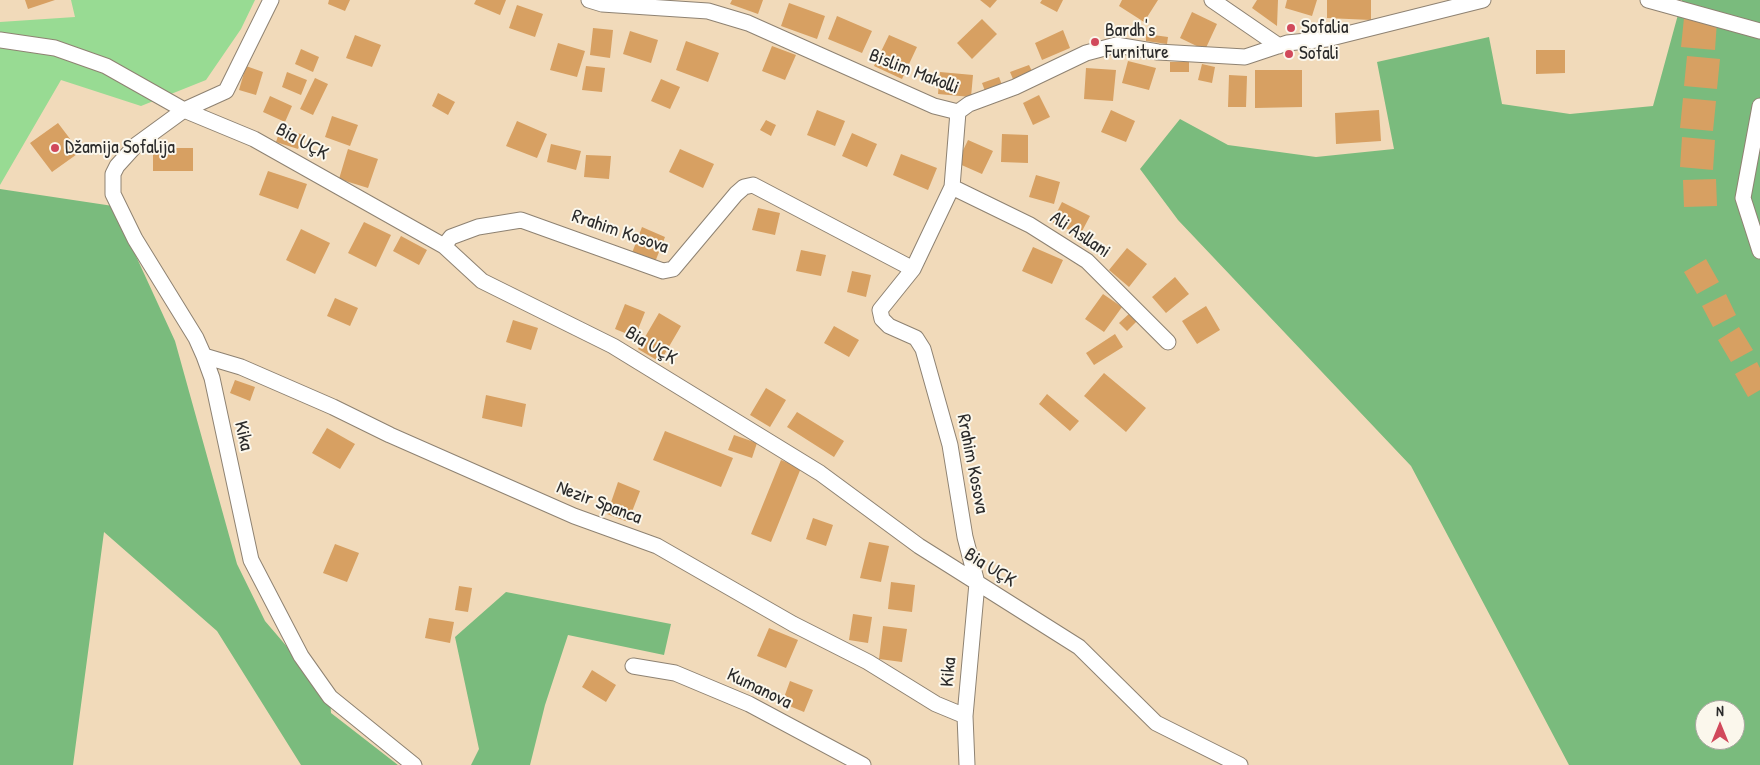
<!DOCTYPE html>
<html>
<head>
<meta charset="utf-8">
<style>
  body { margin:0 }
  #map { position:relative; width:1760px; height:765px; overflow:hidden; background:#f1daba; font-family:"Patrick Hand",sans-serif }
  canvas { display:block }
  .north { position:absolute; left:1695px; top:700px; width:50px; height:50px; box-sizing:border-box; background:#fbf7ec; border:1px solid #a8a59f; border-radius:50%; rotate:0deg; font-size:14px; font-weight:700; line-height:20px; text-align:center; color:#2b2b2b }
  .north::after { content:''; display:block; margin:auto; width:18px; height:22px; background:#d1495b; clip-path:polygon(50% 0,100% 100%,50% 72%,0 100%) }
</style>
</head>
<body>
<div id="map">
<canvas width="1760" height="765"></canvas>
<div class="north">N</div>
</div>
<script>
const context = document.querySelector('canvas').getContext('2d');
context.lineJoin = 'round';
function fill(path, color) { context.fillStyle = color; context.fill(path, 'evenodd'); }
const poly = rows => new Path2D(rows.map(r => 'M' + r).join(''));
function trace(path, color, width, dash) { context.strokeStyle = color; context.lineWidth = width; context.lineCap = dash ? 'butt' : 'round'; context.setLineDash(dash || []); context.stroke(path); }
function label(font, color, halo, rows, align = 'center') {
  context.font = font + ' "Patrick Hand",sans-serif'; context.lineWidth = 4; context.setLineDash([]); context.textBaseline = 'middle'; context.strokeStyle = halo; context.fillStyle = color; for (const [text, x, y, turn = 0] of rows) {
    context.save(); context.translate(x, y); context.rotate((+turn || 0) * Math.PI / 180); context.textAlign = isNaN(turn) ? turn : align; if (halo) context.strokeText(text, 0, 0); context.fillText(text, 0, 0); context.restore();
  }
}
const green = poly([
  [71,0,255,0,241,29,206,80,141,106,61,80,0,185,0,22,75,17]
]);
const forest = poly([
  [1682,0,1760,0,1760,765,1569,765,1411,466,1178,220,1140,169,1180,119,1228,145,1316,157,1394,149,1377,62,1489,37,1502,104,1570,114,1653,106],
  [1705,710,1735,710,1735,740,1705,740],
  [0,189,113,206,175,341,237,564,265,621,330,697,331,713,398,765,301,765,217,631,104,532,73,765,0,765],
  [506,592,671,624,664,655,568,635,545,705,530,765,471,765,479,749,455,637]
]);
const building = poly([
  [25,0,55,0,28,9],
  [329,0,350,0,345,11,328,4],
  [476,0,506,0,500,15,474,4],
  [732,0,763,0,758,14,730,4],
  [980,0,997,0,990,8],
  [1042,0,1063,0,1057,12,1040,3],
  [1122,0,1158,0,1144,22,1119,6],
  [1257,0,1278,0,1277,26,1252,8],
  [1287,0,1317,0,1312,16,1285,8],
  [1327,0,1371,0,1371,20,1327,18],
  [789,3,825,16,817,39,781,26],
  [517,5,543,14,535,37,509,28],
  [1192,12,1217,24,1205,50,1180,38],
  [837,16,872,31,862,53,828,39],
  [1684,18,1717,21,1715,50,1681,47],
  [982,19,997,34,972,59,957,43],
  [593,28,613,30,610,58,590,55],
  [1063,30,1070,48,1042,60,1035,43],
  [630,31,658,40,651,63,623,54],
  [1146,34,1168,37,1167,44,1146,41],
  [355,35,381,45,372,67,346,58],
  [889,35,917,47,902,79,874,66],
  [686,41,719,53,708,82,676,70],
  [558,43,585,51,577,77,550,70],
  [772,46,796,55,785,80,762,71],
  [301,49,319,57,313,72,295,64],
  [1536,50,1565,50,1565,73,1536,74],
  [1687,56,1720,59,1717,89,1684,86],
  [1128,61,1156,68,1149,90,1122,83],
  [1170,62,1189,62,1189,72,1170,72],
  [1202,64,1215,67,1212,83,1198,80],
  [1029,65,1032,71,1013,79,1010,72],
  [246,66,263,72,256,95,239,90],
  [586,66,605,68,602,92,582,90],
  [1086,68,1116,70,1113,101,1084,99],
  [1255,70,1302,70,1302,107,1255,108],
  [287,72,307,80,301,95,282,87],
  [940,72,973,75,971,97,938,94],
  [1229,75,1247,76,1246,107,1228,107],
  [999,77,1002,85,985,91,982,83],
  [315,78,328,84,313,115,300,109],
  [661,79,680,87,670,109,651,101],
  [438,93,455,102,448,115,432,106],
  [1039,95,1050,117,1033,125,1023,103],
  [270,96,292,106,285,122,263,112],
  [1683,98,1716,101,1713,131,1680,128],
  [817,110,845,121,835,146,807,135],
  [1111,110,1135,121,1126,142,1101,132],
  [1379,110,1381,141,1336,144,1335,113],
  [332,116,358,125,350,146,325,137],
  [766,120,776,125,771,136,760,130],
  [517,121,547,134,537,158,506,146],
  [58,123,80,152,52,172,30,143],
  [281,127,303,135,298,149,276,142],
  [852,133,877,144,867,167,842,156],
  [1002,134,1028,135,1028,163,1001,162],
  [1682,137,1715,140,1713,170,1680,167],
  [968,140,993,151,982,174,957,163],
  [551,144,581,151,576,170,547,162],
  [153,148,193,148,193,171,153,171],
  [348,149,378,159,368,188,339,179],
  [680,149,714,164,703,188,669,172],
  [901,154,937,168,928,190,893,175],
  [586,155,611,156,609,179,584,177],
  [268,171,307,184,298,209,259,195],
  [1036,175,1060,182,1054,204,1029,197],
  [1716,179,1717,206,1684,207,1683,180],
  [1062,202,1090,216,1080,235,1052,222],
  [758,208,780,213,775,235,752,230],
  [364,222,391,235,376,267,348,253],
  [642,227,665,237,655,262,632,253],
  [301,229,330,243,315,274,286,260],
  [401,236,427,250,419,265,393,251],
  [1033,247,1063,260,1052,284,1022,271],
  [1127,248,1147,264,1129,287,1109,270],
  [801,250,826,255,821,276,796,271],
  [1706,259,1719,282,1697,294,1684,272],
  [852,271,871,275,866,297,847,292],
  [1175,277,1189,294,1166,313,1152,297],
  [1103,294,1122,307,1104,332,1085,319],
  [1726,294,1736,315,1713,327,1702,306],
  [335,298,358,308,350,326,327,316],
  [625,304,645,312,635,337,615,329],
  [1206,306,1220,330,1197,344,1182,321],
  [1131,312,1138,320,1127,331,1119,323],
  [659,313,681,326,660,362,638,349],
  [513,320,538,328,531,350,506,342],
  [834,326,859,340,849,357,824,343],
  [1739,327,1753,350,1731,362,1718,340],
  [1115,334,1123,347,1094,365,1086,353],
  [1757,362,1760,368,1760,390,1748,397,1735,374],
  [1104,373,1146,408,1126,432,1084,396],
  [235,380,255,387,250,401,230,393],
  [766,388,786,400,770,427,750,415],
  [1047,394,1079,421,1070,431,1039,404],
  [486,395,526,404,522,427,482,418],
  [797,412,844,441,834,457,787,427],
  [327,428,355,444,340,469,312,453],
  [665,431,733,458,721,487,653,460],
  [734,435,757,443,752,458,728,450],
  [781,460,801,468,771,542,751,534],
  [618,482,640,491,628,522,607,514],
  [813,518,833,525,826,546,806,539],
  [869,542,889,546,881,582,860,578],
  [335,544,359,553,347,582,323,573],
  [891,582,915,585,912,612,888,609],
  [459,586,472,588,468,612,455,610],
  [853,614,872,617,868,643,849,640],
  [429,618,454,622,450,643,425,638],
  [883,626,907,629,902,662,879,659],
  [769,628,798,640,786,668,757,656],
  [592,670,616,685,606,702,582,687],
  [790,681,813,690,804,712,782,703]
]);
const street = poly([
  [271,0,226,91,184,110,136,145,117,166,113,174,113,194,135,239,196,338,204,356,212,378,251,560,301,656,330,697,414,765],
  [589,0,602,4,708,11,748,23,934,106,958,112,969,104,1015,87,1086,53,1116,45,1158,52,1245,57,1287,43,1327,39,1483,0],
  [1212,0,1279,46],
  [1648,0,1760,31],
  [0,40,55,48,106,66,184,110,254,139,444,246,482,281,613,346,820,473,919,546,1079,647,1156,723,1240,765],
  [1760,106,1743,198,1760,251],
  [958,112,952,187,913,269,880,310,882,319,889,326,916,338,923,349,950,445,965,537,977,583,965,716,967,765],
  [952,187,1030,225,1087,261,1168,342],
  [444,246,451,237,478,227,521,220,663,271,673,269,736,194,744,187,753,185,913,269],
  [204,356,241,367,333,407,390,435,574,516,657,546,793,624,868,662,936,704,965,716],
  [633,666,675,673,749,704,863,765]
]);
const markers = [
  [1291,28,5,"#d1495b"],
  [1095,42,5,"#d1495b"],
  [1289,54,5,"#d1495b"],
  [55,148,5,"#d1495b"]
];
const poiNames = [
  ["Sofalia",1301,28],
  ["Bardh's",1105,31],
  ["Furniture",1105,53],
  ["Sofali",1299,54],
  ["Džamija Sofalija",65,148]
];
const streetNames = [
  ["Bislim Makolli",914,72,21],
  ["Bia UÇK",302,142,29],
  ["Rrahim Kosova",620,232,19],
  ["Ali Asllani",1080,235,34],
  ["Bia UÇK",651,346,31],
  ["Kika",243,436,77],
  ["Rrahim Kosova",972,464,79],
  ["Nezir Spanca",599,503,21],
  ["Bia UÇK",990,568,32],
  ["Kika",949,672,-85],
  ["Kumanova",759,689,26]
];
fill(green, '#98db93');
fill(forest, '#7abb7d');
fill(building, '#d7a062');
trace(street, '#8e8272', 17);
trace(street, '#fff', 15);
for (const [x, y, r, color] of markers) { const dot = new Path2D(); dot.arc(x, y, r, 0, 2 * Math.PI); context.fillStyle = color; context.fill(dot); trace(dot, '#fbf7ec', 2); }
label('19px', '#2b2b2b', '#fbf7ec', poiNames, 'left');
label('19px', '#2b2b2b', '#fbf7ec', streetNames);
</script>
</body>
</html>
